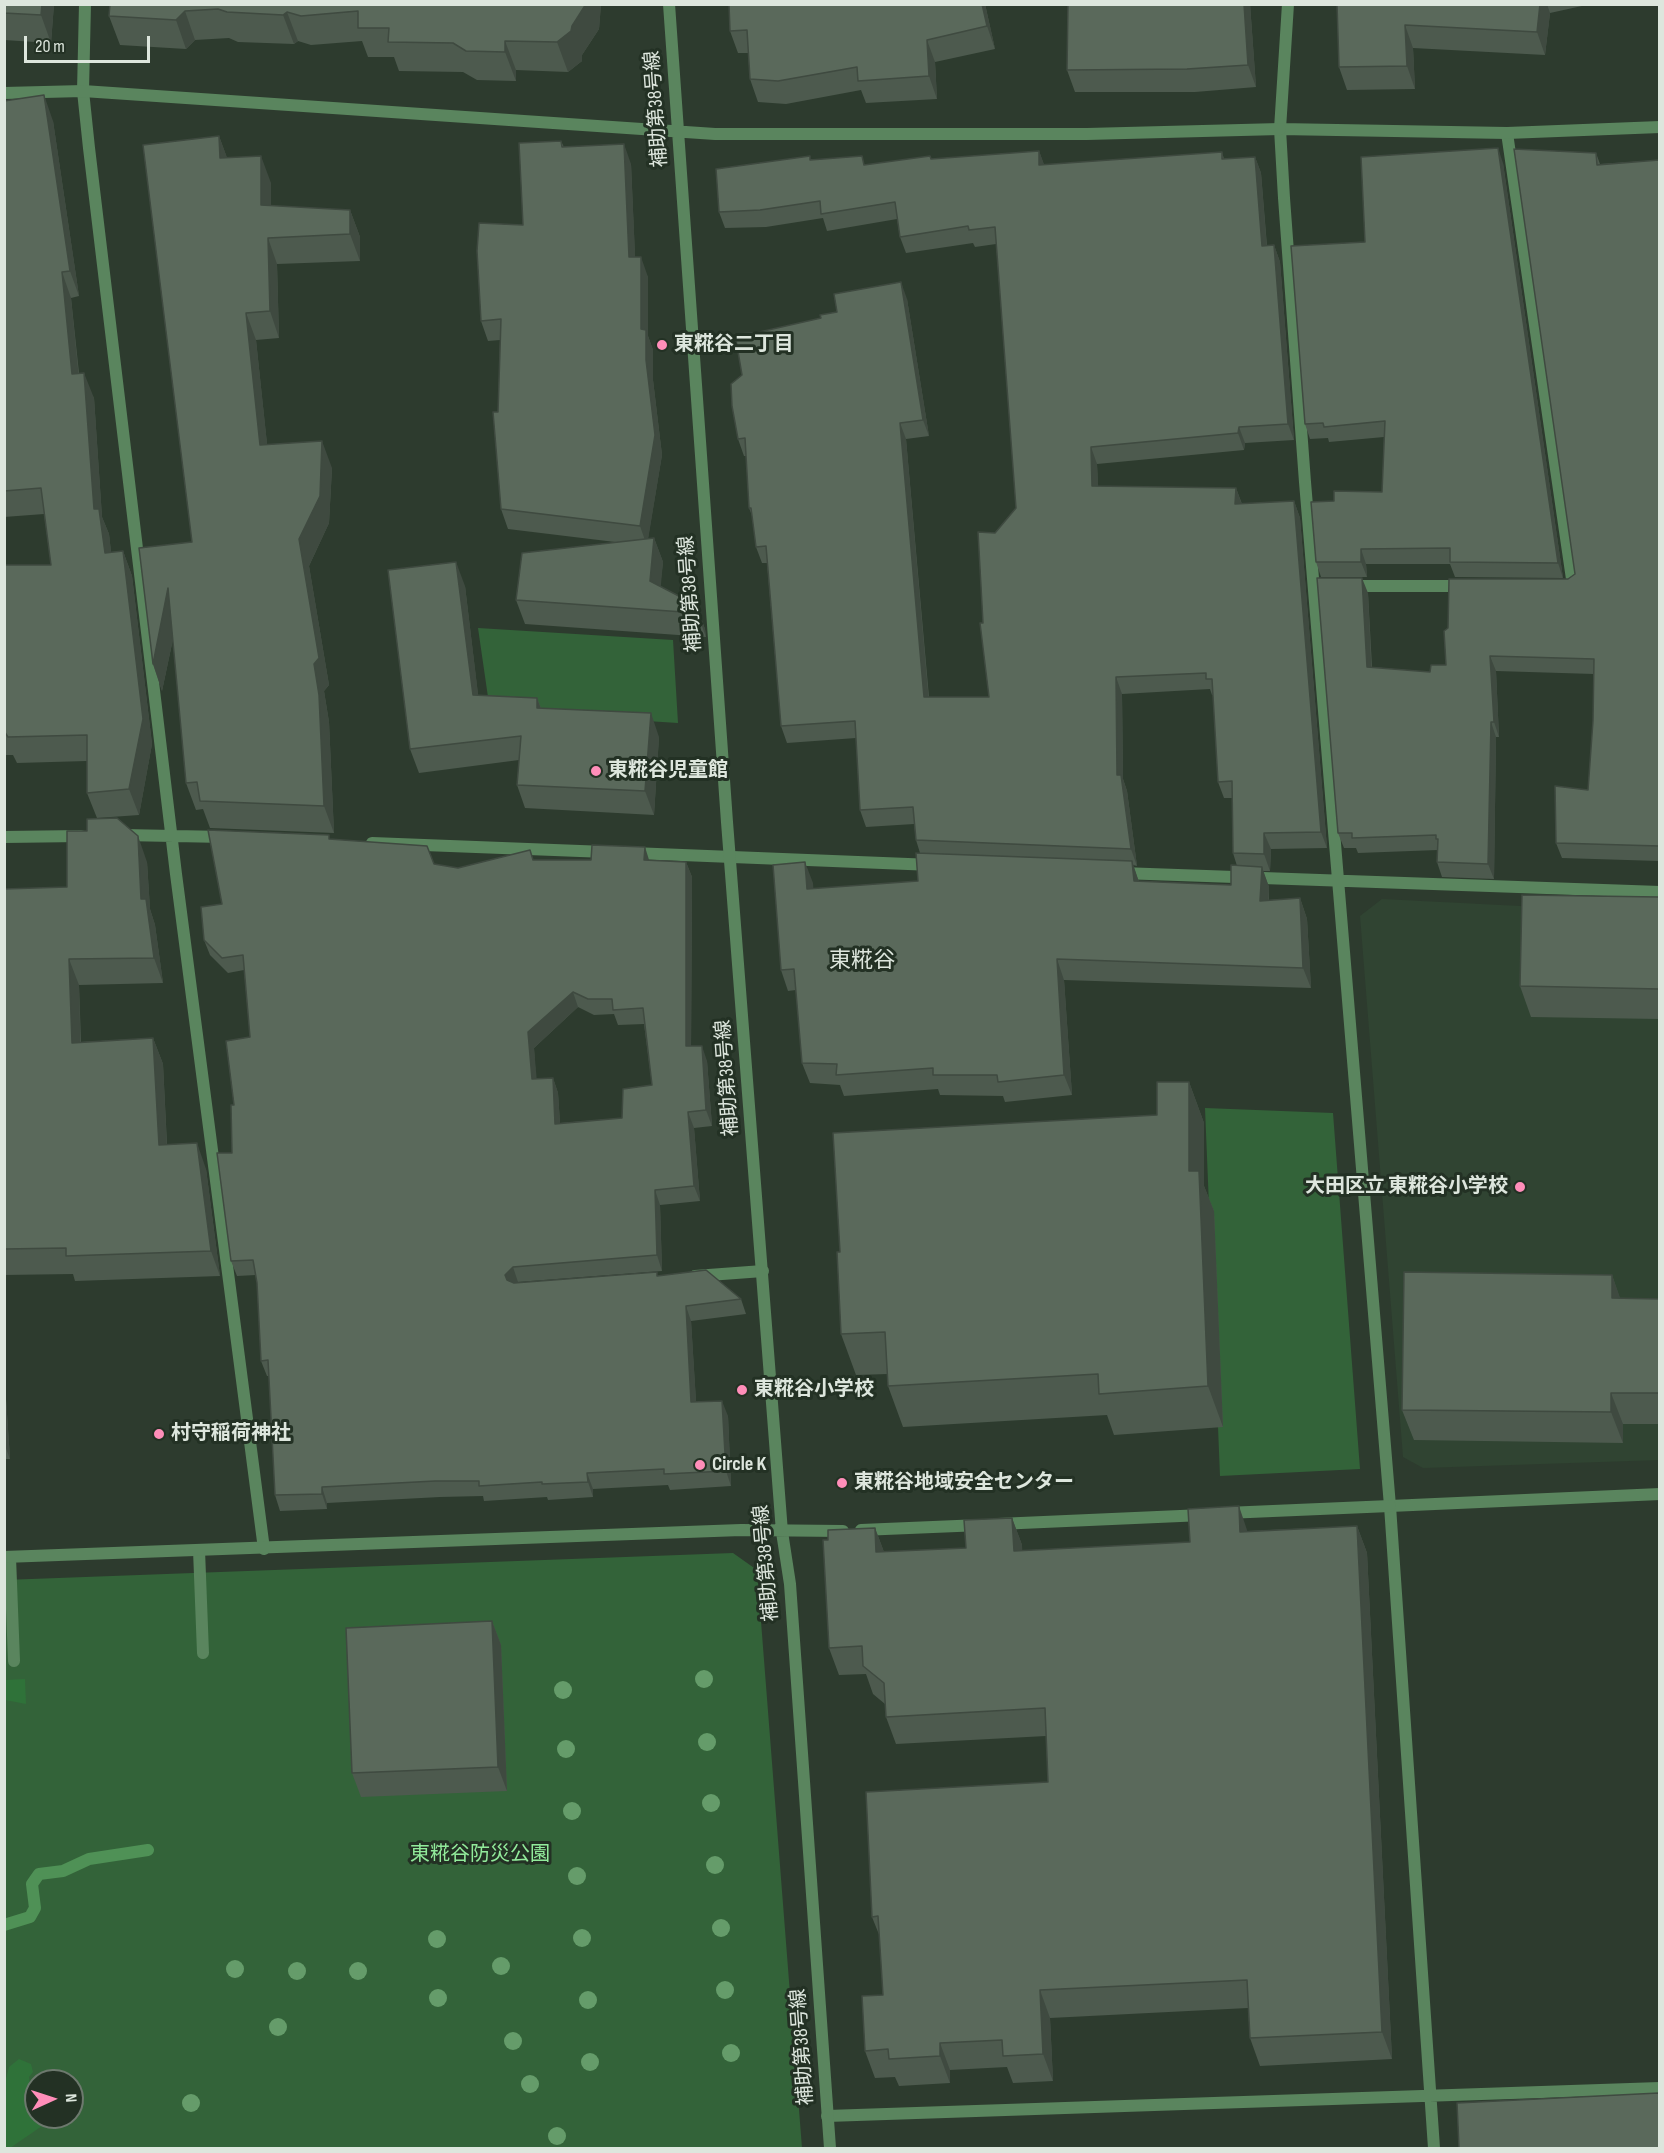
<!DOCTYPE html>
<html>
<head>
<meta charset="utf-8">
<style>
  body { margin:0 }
  #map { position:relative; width:1664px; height:2153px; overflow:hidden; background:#2d3b2e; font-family:"Sofia Sans Condensed",sans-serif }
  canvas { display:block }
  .frame { position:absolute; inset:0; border:6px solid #dde6dd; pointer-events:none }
  .north { position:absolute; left:24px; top:2069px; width:60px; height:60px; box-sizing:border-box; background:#233124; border:2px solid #6d796e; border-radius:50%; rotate:87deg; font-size:16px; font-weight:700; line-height:24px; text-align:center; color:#dde6dd }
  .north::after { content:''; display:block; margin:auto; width:21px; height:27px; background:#ff8eb9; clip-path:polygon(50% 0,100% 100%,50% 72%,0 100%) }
  .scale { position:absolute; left:24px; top:36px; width:126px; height:27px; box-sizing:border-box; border:3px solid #dde6dd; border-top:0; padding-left:8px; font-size:18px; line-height:21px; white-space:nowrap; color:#dde6dd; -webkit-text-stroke:4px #233124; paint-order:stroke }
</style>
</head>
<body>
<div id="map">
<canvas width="1664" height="2153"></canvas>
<div class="frame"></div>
<div class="north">N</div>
<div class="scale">20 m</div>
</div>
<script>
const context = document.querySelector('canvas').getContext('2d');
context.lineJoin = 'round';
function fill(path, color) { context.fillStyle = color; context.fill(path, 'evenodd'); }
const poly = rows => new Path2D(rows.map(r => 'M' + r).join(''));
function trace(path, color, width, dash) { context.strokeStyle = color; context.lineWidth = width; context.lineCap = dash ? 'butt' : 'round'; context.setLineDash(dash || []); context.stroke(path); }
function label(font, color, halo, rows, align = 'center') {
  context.font = font + ' "Sofia Sans Condensed","Noto Sans JP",sans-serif'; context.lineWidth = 6; context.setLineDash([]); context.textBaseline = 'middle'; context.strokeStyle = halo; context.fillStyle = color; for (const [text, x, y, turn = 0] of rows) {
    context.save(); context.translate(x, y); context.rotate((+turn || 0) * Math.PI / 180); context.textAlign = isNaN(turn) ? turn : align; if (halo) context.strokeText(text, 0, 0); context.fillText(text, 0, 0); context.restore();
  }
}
const built = poly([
  [1382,899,1659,913,1659,1460,1423,1468,1403,1457,1360,916]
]);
const green = poly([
  [478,628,673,640,678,723,490,711],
  [1205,1108,1333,1113,1360,1469,1220,1476],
  [733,1553,757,1570,802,2148,5,2148,4,1580],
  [36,2081,72,2081,72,2117,36,2117]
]);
const forest = poly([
  [25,1679,26,1704,5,1700,5,1680],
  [19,2059,31,2064,33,2072,29,2077,30,2089,36,2095,36,2117,46,2117,42,2126,10,2148,5,2148,5,2083,9,2067]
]);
const stream = poly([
  [4,1925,30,1917,35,1908,32,1884,39,1874,63,1871,89,1859,148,1850]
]);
const service = poly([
  [1507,133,1573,586,1567,586],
  [1351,586,1466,586],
  [695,1276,763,1271],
  [199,1550,203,1653],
  [10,1557,14,1661]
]);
const minor = poly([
  [85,4,83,91,89,148,176,874,264,1549],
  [1288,4,1280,129,1284,198,1305,482,1390,1506,1434,2148],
  [1280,129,1507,133,1660,127],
  [123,835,225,837],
  [4,837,81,836],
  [372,843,606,852],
  [632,853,933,865],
  [1121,873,1660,892],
  [1390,1506,1660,1494],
  [827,2116,1660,2088]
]);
const tertiary = poly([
  [669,4,727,822,782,1532,790,1584,830,2148],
  [4,93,83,91,715,134,1087,134,1280,129],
  [1226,1513,1390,1506],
  [998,1524,1203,1515],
  [861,1530,981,1525],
  [4,1557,741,1530,843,1531]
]);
const trees = [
  [704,1679],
  [563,1690],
  [707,1742],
  [566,1749],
  [711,1803],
  [572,1811],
  [715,1865],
  [577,1876],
  [721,1928],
  [582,1938],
  [437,1939],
  [501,1966],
  [235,1969],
  [297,1971],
  [358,1971],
  [725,1990],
  [438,1998],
  [588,2000],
  [278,2027],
  [513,2041],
  [731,2053],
  [590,2062],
  [530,2084],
  [191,2103],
  [557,2136]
];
const wall = poly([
  [4,4,54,4,51,43,4,40],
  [110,4,601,4,599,29,582,55,582,61,568,72,516,70,516,81,477,80,463,72,399,71,394,57,368,57,362,41,311,45,298,41,294,44,238,42,229,38,195,40,186,49,120,45,109,16],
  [729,4,985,4,995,49,935,62,937,99,866,103,861,90,786,104,758,102,750,79,748,53,738,53,730,31],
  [1068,4,1250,4,1256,87,1195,92,1075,92,1067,70],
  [1337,4,1591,4,1550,13,1545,55,1413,48,1415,89,1347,90,1339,67],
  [4,101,53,121,79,296,71,298,79,373,94,398,102,517,109,534,111,552,123,551,132,576,152,744,139,815,97,818,87,793,87,761,17,763,13,755,4,755,4,565,51,565,44,514,4,517],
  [219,136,227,158,271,183,271,206,350,210,360,237,360,261,277,264,279,338,256,340,267,444,332,468,329,523,309,566,329,685,324,691,329,722,334,833,210,828,203,809,196,810,186,783,173,639,162,691,153,664,192,542],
  [561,141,564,147,631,164,635,257,648,277,648,336,653,350,653,380,662,455,648,538,654,538,663,562,660,587,696,605,705,629,706,637,525,624,516,600,615,542,508,529,501,509,498,412,500,340,488,341,481,321],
  [1039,151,1044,165,1222,152,1224,159,1255,157,1261,173,1267,246,1274,245,1280,262,1294,440,1245,443,1244,450,1097,464,1098,486,1236,488,1242,504,1294,501,1300,518,1327,848,1271,849,1270,871,1263,871,1269,887,1269,900,1300,898,1307,919,1311,988,1064,980,1072,1095,1005,1102,1003,1096,940,1095,938,1089,844,1096,840,1085,810,1083,802,1063,796,990,788,991,781,970,813,883,813,889,918,881,920,853,916,840,914,824,866,827,860,810,856,738,787,743,781,726,767,563,762,563,756,547,753,518,749,508,746,456,744,456,738,439,742,375,755,333,907,299,929,436,906,439,929,697,989,697,983,623,995,533,1016,508,996,244,975,247,973,243,906,253,900,237,897,219,827,231,823,218,766,227,725,228,719,212,811,159,865,165,930,156,931,159],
  [1210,689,1212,695,1213,695,1218,782,1224,798,1232,798,1233,853,1237,866,1231,885,1139,882,1133,865,1137,866,1127,791,1123,779,1122,694],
  [1596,153,1600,164,1659,160,1659,861,1562,858,1556,843,1588,790,1593,721,1594,674,1496,671,1499,737,1496,737,1494,879,1442,877,1437,862,1438,850,1358,853,1356,848,1344,848,1338,833,1368,593,1372,667,1430,672,1446,665,1575,574],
  [1503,163,1563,578,1455,577,1450,564,1366,564,1367,577,1321,577,1316,562,1334,501,1382,492,1384,437,1329,442,1328,438,1310,439,1305,424,1365,242],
  [465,586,478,695,537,698,541,708,659,737,654,815,525,808,517,785,519,760,419,773,410,749],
  [330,839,434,864,458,868,534,860,650,860,686,862,692,877,691,1046,707,1061,712,1126,694,1128,700,1201,660,1205,662,1271,518,1282,518,1283,659,1276,741,1299,746,1314,691,1321,696,1402,728,1416,731,1486,670,1490,668,1485,593,1489,593,1497,548,1500,547,1497,484,1501,483,1496,440,1497,327,1503,327,1509,280,1511,275,1495,269,1376,267,1376,261,1361,257,1283,256,1275,237,1276,231,1261,232,1153,234,1105,250,1037,244,970,228,973,210,955,204,940,222,904],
  [578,1007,594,1015,614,1014,618,1025,644,1024,652,1085,622,1118,560,1123,558,1093,553,1078,536,1079,534,1048],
  [147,862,150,909,155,925,163,983,79,985,81,1042,153,1038,163,1064,167,1144,206,1169,220,1276,75,1281,73,1274,4,1275,4,889,67,887],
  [1659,897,1659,1019,1531,1017,1520,986],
  [1189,1082,1204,1123,1204,1186,1214,1211,1223,1427,1114,1435,1107,1415,903,1427,888,1386,888,1374,856,1375,841,1334,840,1252,1157,1115],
  [1612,1275,1620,1299,1659,1299,1659,1424,1623,1424,1623,1443,1414,1440,1402,1410],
  [4,1369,10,1459,4,1459],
  [1012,1518,1022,1545,1022,1551,1190,1542,1248,1531,1357,1526,1367,1553,1392,2059,1260,2066,1250,2038,1248,2008,1050,2018,1053,2081,1013,2083,1007,2067,950,2070,950,2083,899,2086,895,2077,875,2078,865,2051,883,1995,880,1937,872,1917,1048,1782,1046,1736,896,1744,886,1717,885,1704,873,1694,866,1674,839,1675,829,1648,828,1540,875,1528,884,1552,966,1548],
  [492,1621,501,1645,507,1791,361,1797,352,1773]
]);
const shadedWall = poly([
  [42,4,54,4,51,43,41,15],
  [586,4,601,4,599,29,582,55,582,61,568,72,557,42,572,26],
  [982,4,985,4,995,49,987,26],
  [1244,4,1250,4,1256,87,1248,65],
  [1540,4,1547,4,1550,13,1545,55,1537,32],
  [185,11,195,40,186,49,176,20],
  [287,12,298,41,294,44,283,15],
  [1405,25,1413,48,1415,89,1407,66],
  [927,40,935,62,937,99,929,76],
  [505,41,516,70,516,81,505,52],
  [44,95,53,121,79,296,70,271],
  [219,136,229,163,220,158],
  [624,144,631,164,636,277,629,257],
  [1498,148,1503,163,1563,578,1558,563],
  [1039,151,1045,167,1039,165],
  [261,156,271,183,271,232,261,205],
  [1255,157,1261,173,1268,262,1262,246],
  [350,210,360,237,360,261,350,234],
  [268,238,277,264,279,338,270,311],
  [1274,245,1280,262,1294,440,1288,424],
  [641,257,648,277,648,336,653,350,653,380,662,455,647,546,640,526],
  [62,272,71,298,81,399,72,374],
  [901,282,907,299,929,436,923,420],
  [246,313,256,340,270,472,260,445],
  [84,373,94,398,102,517,109,534,114,578,105,553,94,509],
  [900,423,906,439,930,714,924,697],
  [1239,427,1245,443,1244,450,1238,433],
  [322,441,332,468,329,523,309,566,329,685,324,691,329,722,334,833,324,806,314,664,299,539],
  [1091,447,1097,464,1099,502,1092,486],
  [1236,488,1242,505,1235,504],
  [1294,501,1300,518,1327,848,1321,832],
  [654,538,663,562,659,606,650,581],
  [1361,549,1366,564,1367,577,1361,562],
  [123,551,132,576,152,744,139,815,129,789],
  [456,562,465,586,481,718,473,695],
  [1362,578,1368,593,1372,682,1367,667],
  [168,588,178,615,162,691,153,664],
  [696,605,705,629,706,637,697,613],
  [1490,656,1496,671,1499,737,1494,722],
  [1116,677,1122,694,1123,779,1127,791,1137,866,1131,849,1117,775],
  [537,698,546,722,537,708],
  [651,713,659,737,654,815,645,791],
  [1491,722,1496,737,1494,879,1488,864],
  [1264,833,1271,849,1270,871,1264,854],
  [138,836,147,862,150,909,155,925,163,983,154,958,141,899],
  [645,847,650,863,644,860],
  [1132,861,1139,882,1134,881],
  [686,862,692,877,691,1061,686,1046],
  [805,862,813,883,815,910,807,889],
  [1262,867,1269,887,1268,921,1260,901],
  [1300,898,1307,919,1311,988,1303,968],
  [69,959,79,985,81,1068,72,1043],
  [1057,959,1064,980,1072,1095,1064,1075],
  [573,992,578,1007,534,1048,538,1094,532,1079,528,1032],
  [153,1038,163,1064,168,1170,159,1145],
  [702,1046,707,1061,712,1126,706,1110],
  [553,1078,558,1093,561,1139,555,1124],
  [1189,1082,1204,1123,1204,1186,1214,1211,1223,1427,1208,1386,1189,1171],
  [688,1112,694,1128,700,1201,694,1186],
  [197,1143,206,1169,220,1276,211,1251],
  [655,1190,660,1205,662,1271,657,1255],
  [513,1267,518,1282,511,1290,505,1275],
  [1612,1275,1623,1306,1612,1298],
  [686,1306,691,1321,697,1417,691,1402],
  [4,1369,10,1459,4,1443],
  [1611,1393,1623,1424,1623,1443,1611,1412],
  [722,1401,728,1416,731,1486,726,1471],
  [587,1473,593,1489,593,1497,588,1482],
  [322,1487,327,1503,327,1509,322,1494],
  [1239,1506,1248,1533,1240,1532],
  [1012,1518,1022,1545,1024,1579,1014,1551],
  [1357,1526,1367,1553,1392,2059,1382,2032],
  [875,1528,885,1555,876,1552],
  [492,1621,501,1645,507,1791,498,1767],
  [1040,1990,1050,2018,1053,2081,1043,2054],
  [940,2043,950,2070,950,2083,940,2056]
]);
const building = poly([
  [4,4,42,4,41,15,4,13,4,4],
  [110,4,586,4,572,26,571,31,557,42,505,41,505,52,466,51,453,43,388,42,389,28,358,28,358,11,301,16,287,12,283,15,227,12,218,9,185,11,176,20,109,16,110,4],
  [729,4,982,4,987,26,927,40,929,76,858,81,857,67,778,81,750,79,747,30,730,31,729,4],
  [1068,4,1244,4,1248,65,1187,69,1067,70,1068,4],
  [1337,4,1540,4,1537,32,1405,25,1407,66,1339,67,1337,4],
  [44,95,70,271,62,272,72,374,84,373,94,509,99,509,105,553,123,551,143,719,129,789,87,793,87,735,8,737,4,731,4,565,51,565,41,488,4,491,4,101,44,95],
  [219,136,220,158,261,156,261,205,350,210,350,234,268,238,270,311,246,313,260,445,322,441,320,496,299,539,319,658,314,664,319,695,324,806,200,801,197,782,186,783,168,588,153,664,139,548,192,542,143,145,219,136],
  [561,141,562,147,624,144,629,257,641,257,641,329,646,330,646,360,655,435,640,526,501,509,493,412,498,412,501,319,481,321,477,251,479,223,523,225,519,143,561,141],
  [1498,148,1558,563,1450,562,1450,548,1361,549,1361,562,1316,562,1311,502,1334,501,1334,491,1382,492,1385,421,1324,427,1323,423,1305,424,1291,246,1365,242,1361,157,1498,148],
  [1514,149,1596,153,1597,165,1659,160,1659,846,1556,843,1555,786,1588,790,1593,721,1594,659,1490,656,1494,722,1491,722,1488,864,1437,862,1438,839,1436,839,1436,835,1352,838,1352,833,1338,833,1317,578,1362,578,1367,667,1430,672,1431,665,1446,665,1444,631,1448,628,1449,579,1568,579,1575,574,1514,149],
  [1039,151,1039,165,1222,152,1222,159,1255,157,1262,246,1274,245,1288,424,1239,427,1238,433,1091,447,1092,486,1236,488,1235,504,1294,501,1321,832,1264,833,1264,854,1233,853,1232,781,1218,782,1212,679,1206,679,1206,673,1116,677,1117,775,1121,775,1131,849,916,840,913,807,860,810,855,721,781,726,766,546,756,547,751,508,749,508,745,438,738,439,732,406,731,384,742,375,735,334,755,333,821,318,820,315,837,312,834,294,901,282,923,420,900,423,924,697,989,697,980,623,983,623,978,532,995,533,1016,508,995,227,969,230,968,226,900,237,895,202,821,214,820,201,760,210,719,212,716,169,810,156,810,160,862,156,864,165,930,156,931,159,1039,151],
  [654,538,650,581,696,605,697,613,516,600,522,553,654,538],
  [456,562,473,695,537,698,537,708,651,713,645,791,517,785,521,736,410,749,388,570,456,562],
  [117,818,138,836,141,899,146,899,154,958,69,959,72,1043,153,1038,159,1145,197,1143,211,1251,66,1256,66,1248,4,1249,4,889,67,887,67,831,87,831,87,819,117,818],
  [208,830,329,835,329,839,427,846,434,864,458,868,530,850,533,860,591,860,592,845,645,847,644,860,686,862,686,1046,702,1046,706,1110,688,1112,694,1186,655,1190,657,1255,513,1267,505,1275,507,1280,514,1283,657,1272,657,1276,706,1270,741,1299,686,1306,691,1402,722,1401,726,1471,664,1474,664,1469,587,1473,588,1482,542,1484,542,1482,479,1486,479,1481,435,1481,322,1487,322,1494,275,1495,268,1360,261,1361,257,1283,253,1260,231,1261,217,1153,232,1153,231,1105,234,1105,226,1041,250,1037,243,955,222,958,204,940,201,907,222,904,208,830],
  [573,992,588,999,612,999,613,1010,643,1008,652,1085,623,1089,622,1118,555,1124,553,1078,532,1079,528,1032,573,992],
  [916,853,1132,861,1134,881,1231,885,1231,865,1262,867,1260,901,1300,898,1303,968,1057,959,1064,1075,998,1082,997,1075,933,1075,933,1068,836,1075,837,1064,802,1063,794,969,781,970,773,865,805,862,807,889,918,881,916,853],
  [1522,895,1659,897,1659,989,1520,986,1522,895],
  [1157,1082,1189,1082,1189,1171,1199,1171,1208,1386,1099,1394,1098,1374,888,1386,885,1332,841,1334,837,1252,840,1252,833,1133,1157,1115,1157,1082],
  [1404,1272,1612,1275,1612,1298,1659,1299,1659,1393,1611,1393,1611,1412,1402,1410,1404,1272],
  [1239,1506,1240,1532,1357,1526,1382,2032,1250,2038,1247,1980,1040,1990,1043,2054,1003,2056,1002,2040,940,2043,940,2056,889,2059,888,2049,865,2051,862,1996,883,1995,878,1916,872,1917,866,1792,1048,1782,1045,1708,886,1717,884,1683,863,1666,862,1646,829,1648,823,1540,828,1540,828,1530,875,1528,876,1552,966,1548,964,1520,1012,1518,1014,1551,1190,1542,1188,1509,1239,1506],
  [492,1621,498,1767,352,1773,346,1628,492,1621],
  [1659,2093,1659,2148,1459,2148,1457,2103,1659,2093]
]);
const markers = [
  [662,345,6,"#ff8eb9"],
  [596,771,6,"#ff8eb9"],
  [1520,1187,6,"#ff8eb9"],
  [742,1390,6,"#ff8eb9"],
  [159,1434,6,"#ff8eb9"],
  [700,1465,6,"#ff8eb9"],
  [842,1483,6,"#ff8eb9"]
];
const streetNames = [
  ["補助第38号線",657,109,-94],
  ["補助第38号線",691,594,-94],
  ["補助第38号線",728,1078,-94],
  ["補助第38号線",767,1563,-95],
  ["補助第38号線",803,2047,-94]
];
const poiNames = [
  ["東糀谷二丁目",674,345],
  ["東糀谷児童館",608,771],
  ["大田区立 東糀谷小学校",1508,1187,"right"],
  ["東糀谷小学校",754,1390],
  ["村守稲荷神社",171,1434],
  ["Circle K",712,1465],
  ["東糀谷地域安全センター",854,1483]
];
const parkNames = [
  ["東糀谷防災公園",480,1855]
];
const quarterNames = [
  ["東糀谷",862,961]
];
fill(built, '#304432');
fill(green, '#336339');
fill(forest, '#2f7239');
trace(stream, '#4f9156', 12);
trace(service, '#5a855e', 12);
trace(minor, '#5a855e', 12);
trace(tertiary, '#5a855e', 12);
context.fillStyle = '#659c6a';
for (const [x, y] of trees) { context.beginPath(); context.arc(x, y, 9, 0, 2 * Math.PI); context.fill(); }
fill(wall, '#4d5a4e');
fill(shadedWall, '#3f4a40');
fill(building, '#5a695b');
trace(building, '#3f4a40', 1.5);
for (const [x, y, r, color] of markers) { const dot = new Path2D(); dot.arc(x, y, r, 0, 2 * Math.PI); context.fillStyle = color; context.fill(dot); trace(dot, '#233124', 2); }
label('20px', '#dde6dd', '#233124', streetNames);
label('bold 20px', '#dde6dd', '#233124', poiNames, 'left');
label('20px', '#92eb9b', '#233124', parkNames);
label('22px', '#dde6dd', '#233124', quarterNames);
</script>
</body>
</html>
